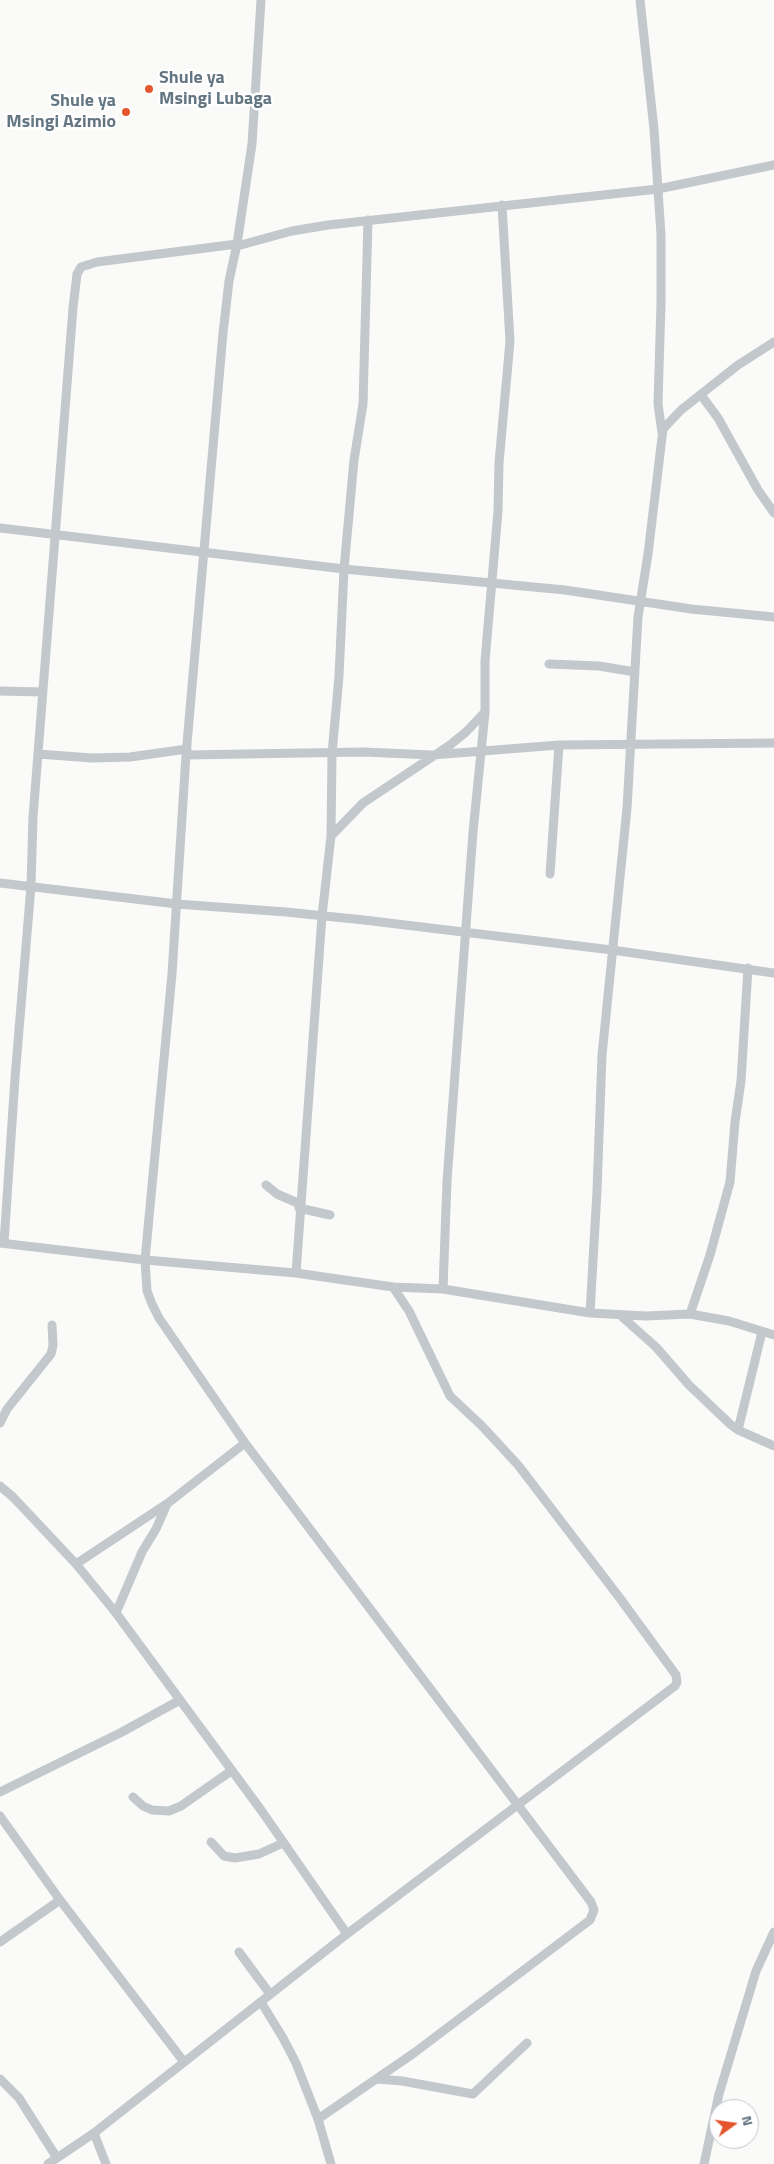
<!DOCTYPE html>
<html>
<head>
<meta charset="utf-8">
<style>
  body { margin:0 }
  #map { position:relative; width:774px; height:2164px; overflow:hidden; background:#fafaf8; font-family:"Titillium Web",sans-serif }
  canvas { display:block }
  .north { position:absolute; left:709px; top:2099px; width:50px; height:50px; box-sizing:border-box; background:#fff; border:1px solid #c1c8cd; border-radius:50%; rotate:76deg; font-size:14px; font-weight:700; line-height:20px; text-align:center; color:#657683 }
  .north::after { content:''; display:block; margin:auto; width:18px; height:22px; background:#e4572e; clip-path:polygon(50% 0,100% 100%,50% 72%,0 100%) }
</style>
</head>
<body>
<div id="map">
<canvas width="774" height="2164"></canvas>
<div class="north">N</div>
</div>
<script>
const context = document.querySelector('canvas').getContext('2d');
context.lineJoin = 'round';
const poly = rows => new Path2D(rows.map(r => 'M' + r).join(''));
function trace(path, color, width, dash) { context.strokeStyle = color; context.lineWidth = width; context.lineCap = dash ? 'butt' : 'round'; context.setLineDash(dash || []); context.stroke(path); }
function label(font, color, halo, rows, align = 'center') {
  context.font = font + ' "Titillium Web",sans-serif'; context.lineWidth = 5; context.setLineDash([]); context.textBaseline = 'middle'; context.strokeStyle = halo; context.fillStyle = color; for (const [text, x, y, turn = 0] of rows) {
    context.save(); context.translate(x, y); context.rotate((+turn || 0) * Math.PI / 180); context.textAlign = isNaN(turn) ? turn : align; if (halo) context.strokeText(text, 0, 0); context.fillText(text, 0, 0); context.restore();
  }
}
const street = poly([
  [261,0,252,144,237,244,229,281,223,333,186,755,172,974,145,1260,147,1291,152,1304,159,1318,245,1443,591,1902,594,1910,590,1920,414,2053,318,2119],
  [640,0,654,129,661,235,661,303,658,404,662,433],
  [237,246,292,231,328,225,658,189,774,165],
  [701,395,718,418,758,490,774,513],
  [0,528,344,569,565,590,691,609,774,617],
  [549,664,599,666,635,672],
  [0,691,43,692],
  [38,754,92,758,130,757,187,749],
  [186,755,363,752,432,755,559,745,774,743],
  [331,836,363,803,450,745,466,732,485,712],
  [550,874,559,745],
  [0,883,177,904,286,912,364,920,612,950,774,973],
  [266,1185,277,1194,300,1204],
  [299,1208,330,1215],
  [0,1243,145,1260,296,1273,393,1287,443,1289,590,1313,646,1316,690,1314,729,1321,774,1335],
  [4,1243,15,1078,31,886,33,817,73,308,77,274,81,267,97,262,237,244],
  [296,1273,322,916,331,836,332,754,339,676,344,569,354,460,363,404,368,220],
  [443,1289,447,1181,473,832,485,712,485,661,498,511,499,463,510,341,502,205],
  [590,1313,597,1191,602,1055,627,808,638,617,648,554,663,429,681,410,738,365,774,342],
  [690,1314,710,1255,730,1182,735,1122,741,1081,748,968],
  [620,1315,656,1347,689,1385,730,1424,738,1430,774,1446],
  [0,1423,7,1409,51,1354,53,1345,52,1325],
  [738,1430,762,1332],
  [0,1486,13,1497,76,1564,116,1613,261,1810,347,1934],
  [76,1564,168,1503,245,1443],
  [116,1613,142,1552,156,1529,167,1504],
  [0,1792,122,1732,180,1700],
  [133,1797,143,1806,152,1810,169,1811,181,1806,231,1771],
  [0,1816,60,1900,184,2062],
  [211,1842,224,1856,235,1858,259,1854,283,1843],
  [0,1942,60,1900],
  [239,1952,270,1994],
  [261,2002,283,2038,296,2063,318,2119,331,2164],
  [0,2079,19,2098,57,2158],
  [377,2079,402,2081,473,2094,527,2043],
  [94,2133,106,2164],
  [48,2164,94,2133,347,1934,675,1686,677,1682,676,1675,619,1597,518,1465,482,1426,450,1396,409,1311,393,1287],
  [704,2164,719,2094,756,1971,774,1932]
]);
const markers = [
  [149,89,5,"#e4572e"],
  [126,112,5,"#e4572e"]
];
const poiNames = [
  ["Shule ya",159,79],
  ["Msingi Lubaga",159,100],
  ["Shule ya",116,102,"right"],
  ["Msingi Azimio",116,123,"right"]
];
trace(street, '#c3c8cc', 9);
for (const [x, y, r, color] of markers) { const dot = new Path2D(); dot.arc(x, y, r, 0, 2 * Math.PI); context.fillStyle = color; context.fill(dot); trace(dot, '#fff', 2); }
label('bold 18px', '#657683', '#fff', poiNames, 'left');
</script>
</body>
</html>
